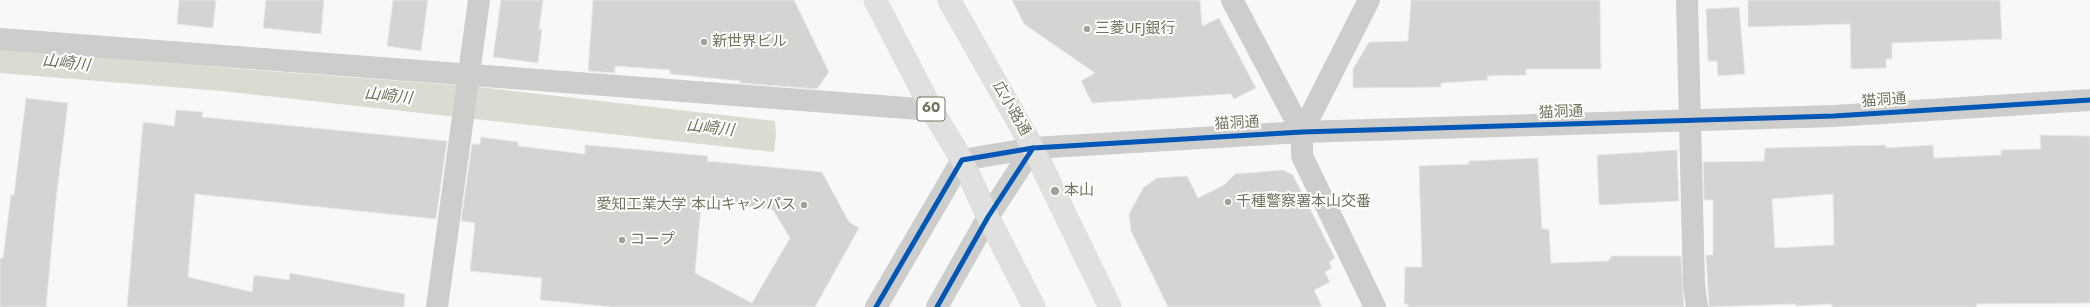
<!DOCTYPE html>
<html>
<head>
<meta charset="utf-8">
<style>
  body { margin:0 }
  canvas { display:block; background:#f8f8f8 }
</style>
</head>
<body>
<canvas width="2090" height="307"></canvas>
<script>
const context = document.querySelector('canvas').getContext('2d');
context.lineJoin = 'round';
function fill(path, color) { context.fillStyle = color; context.fill(path, 'evenodd'); }
const poly = rows => new Path2D(rows.map(r => 'M' + r).join(''));
function trace(path, color, width, dash) { context.strokeStyle = color; context.lineWidth = width; context.lineCap = dash ? 'butt' : 'round'; context.setLineDash(dash || []); context.stroke(path); }
function label(font, color, halo, rows, align = 'center') {
  context.font = font + ' Jost,"Noto Sans JP",sans-serif'; context.lineWidth = 4; context.setLineDash([]); context.textBaseline = 'middle'; context.strokeStyle = halo; context.fillStyle = color; for (const [text, x, y, turn = 0] of rows) {
    context.save(); context.translate(x, y); context.rotate((+turn || 0) * Math.PI / 180); context.textAlign = isNaN(turn) ? turn : align; if (halo) context.strokeText(text, 0, 0); context.fillText(text, 0, 0); context.restore();
  }
}
const water = poly([
  [0,48,229,68,479,87,775,121,776,135,774,152,221,91,0,73]
]);
const building = poly([
  [179,0,216,0,213,28,177,24,179,0],
  [266,0,324,0,321,34,263,28,266,0],
  [393,0,428,0,421,51,387,46,393,0],
  [501,0,543,0,539,29,542,29,538,63,493,57,501,0],
  [593,0,794,0,829,72,817,89,740,83,740,81,670,74,670,70,615,66,615,73,588,71,593,0],
  [1012,0,1200,0,1202,26,1219,18,1256,88,1234,99,1231,94,1092,103,1081,81,1095,73,1024,24,1012,0],
  [1411,0,1600,0,1601,69,1526,69,1526,75,1487,76,1488,80,1441,83,1441,87,1353,88,1353,69,1369,42,1408,41,1411,0],
  [1748,0,2000,0,2002,39,1892,43,1892,59,1886,59,1886,68,1851,69,1850,24,1748,27,1748,0],
  [1739,7,1745,74,1718,76,1717,61,1708,61,1706,9,1739,7],
  [26,98,68,103,56,200,46,307,0,307,0,258,3,258,11,195,14,195,26,98],
  [176,110,203,112,202,117,447,141,436,219,195,194,188,277,252,292,254,275,289,280,290,273,405,294,404,307,127,307,143,122,174,126,176,110],
  [2040,135,2090,136,2090,303,1976,304,1977,307,1832,307,1832,304,1796,306,1796,304,1709,307,1706,255,1713,255,1713,200,1704,200,1703,162,1764,161,1765,148,1886,145,1886,148,1933,145,1934,158,2001,155,2001,150,2041,149,2040,135],
  [1833,194,1834,245,1775,248,1772,199,1833,194],
  [481,137,518,142,518,146,585,154,585,145,622,148,708,156,707,161,822,172,849,222,859,228,815,307,613,307,540,300,542,278,470,271,475,223,461,221,472,144,480,144,481,137],
  [708,200,773,210,790,238,752,303,695,273,701,206,707,205,708,200],
  [1677,150,1679,201,1599,205,1597,155,1677,150],
  [1538,158,1542,229,1549,229,1551,263,1608,261,1612,256,1681,256,1684,307,1408,307,1408,304,1404,304,1405,267,1422,267,1419,166,1469,164,1469,161,1538,158],
  [1283,170,1293,175,1335,258,1329,262,1332,268,1325,272,1330,282,1314,290,1322,307,1168,307,1131,231,1129,214,1143,188,1157,178,1187,176,1198,198,1224,185,1235,174,1283,170]
]);
const minor = poly([
  [1232,0,1302,132],
  [1369,0,1302,132,1302,156,1375,307],
  [1687,0,1694,285,1697,307],
  [0,39,932,110],
  [437,307,479,0]
]);
const tertiary = poly([
  [876,307,962,160,1033,148,1302,132,1834,116,2090,100],
  [937,307,988,217,1033,148]
]);
const primary = poly([
  [875,0,932,110,962,160,988,217,1034,307],
  [949,0,1033,148,1110,307]
]);
const cycleway = poly([
  [876,307,962,160,1033,148,1302,132,1834,116,2090,100],
  [937,307,988,217,1033,148]
]);
const markers = [
  [1087,29,4,"#a0a393"],
  [704,42,4,"#a0a393"],
  [1055,191,5,"#a0a393"],
  [1228,202,4,"#a0a393"],
  [804,205,4,"#a0a393"],
  [622,240,4,"#a0a393"]
];
const shields = [
  [931,109,28]
];
const shieldNames = [
  ["60",931,109]
];
const poiNames = [
  ["三菱UFJ銀行",1095,29],
  ["新世界ビル",712,42],
  ["本山",1064,191],
  ["千種警察署本山交番",1236,202],
  ["愛知工業大学 本山キャンパス",796,205,"right"],
  ["コープ",630,240]
];
const streetNames = [
  ["猫洞通",1884,101,-4],
  ["広小路通",1011,109,60],
  ["猫洞通",1561,113,-2],
  ["猫洞通",1237,124,-3]
];
const waterNames = [
  ["山崎川",66,64,6],
  ["山崎川",388,97,6],
  ["山崎川",710,129,6]
];
fill(water, '#dcdbd2');
fill(building, '#d4d4d2');
trace(building, '#e8e8e8', 1);
trace(primary, '#d5d5d3', 23);
trace(minor, '#cdcecb', 22);
trace(tertiary, '#cdcecb', 22);
trace(primary, '#e0e1df', 22);
trace(cycleway, '#0057b8', 5);
for (const [x, y, r, color] of markers) { const dot = new Path2D(); dot.arc(x, y, r, 0, 2 * Math.PI); context.fillStyle = color; context.fill(dot); trace(dot, '#fff', 1.5); }
for (const [x, y, w] of shields) { const box = new Path2D(); box.roundRect(x - w / 2, y - 12, w, 24, 3); context.fillStyle = '#fff'; context.fill(box); trace(box, '#71755c', 1); }
label('bold 14px', '#71755c', null, shieldNames);
label('15px', '#71755c', '#fff', poiNames, 'left');
label('15px', '#71755c', '#fff', streetNames);
label('italic 16px', '#74735a', '#fff', waterNames);
</script>
</body>
</html>
